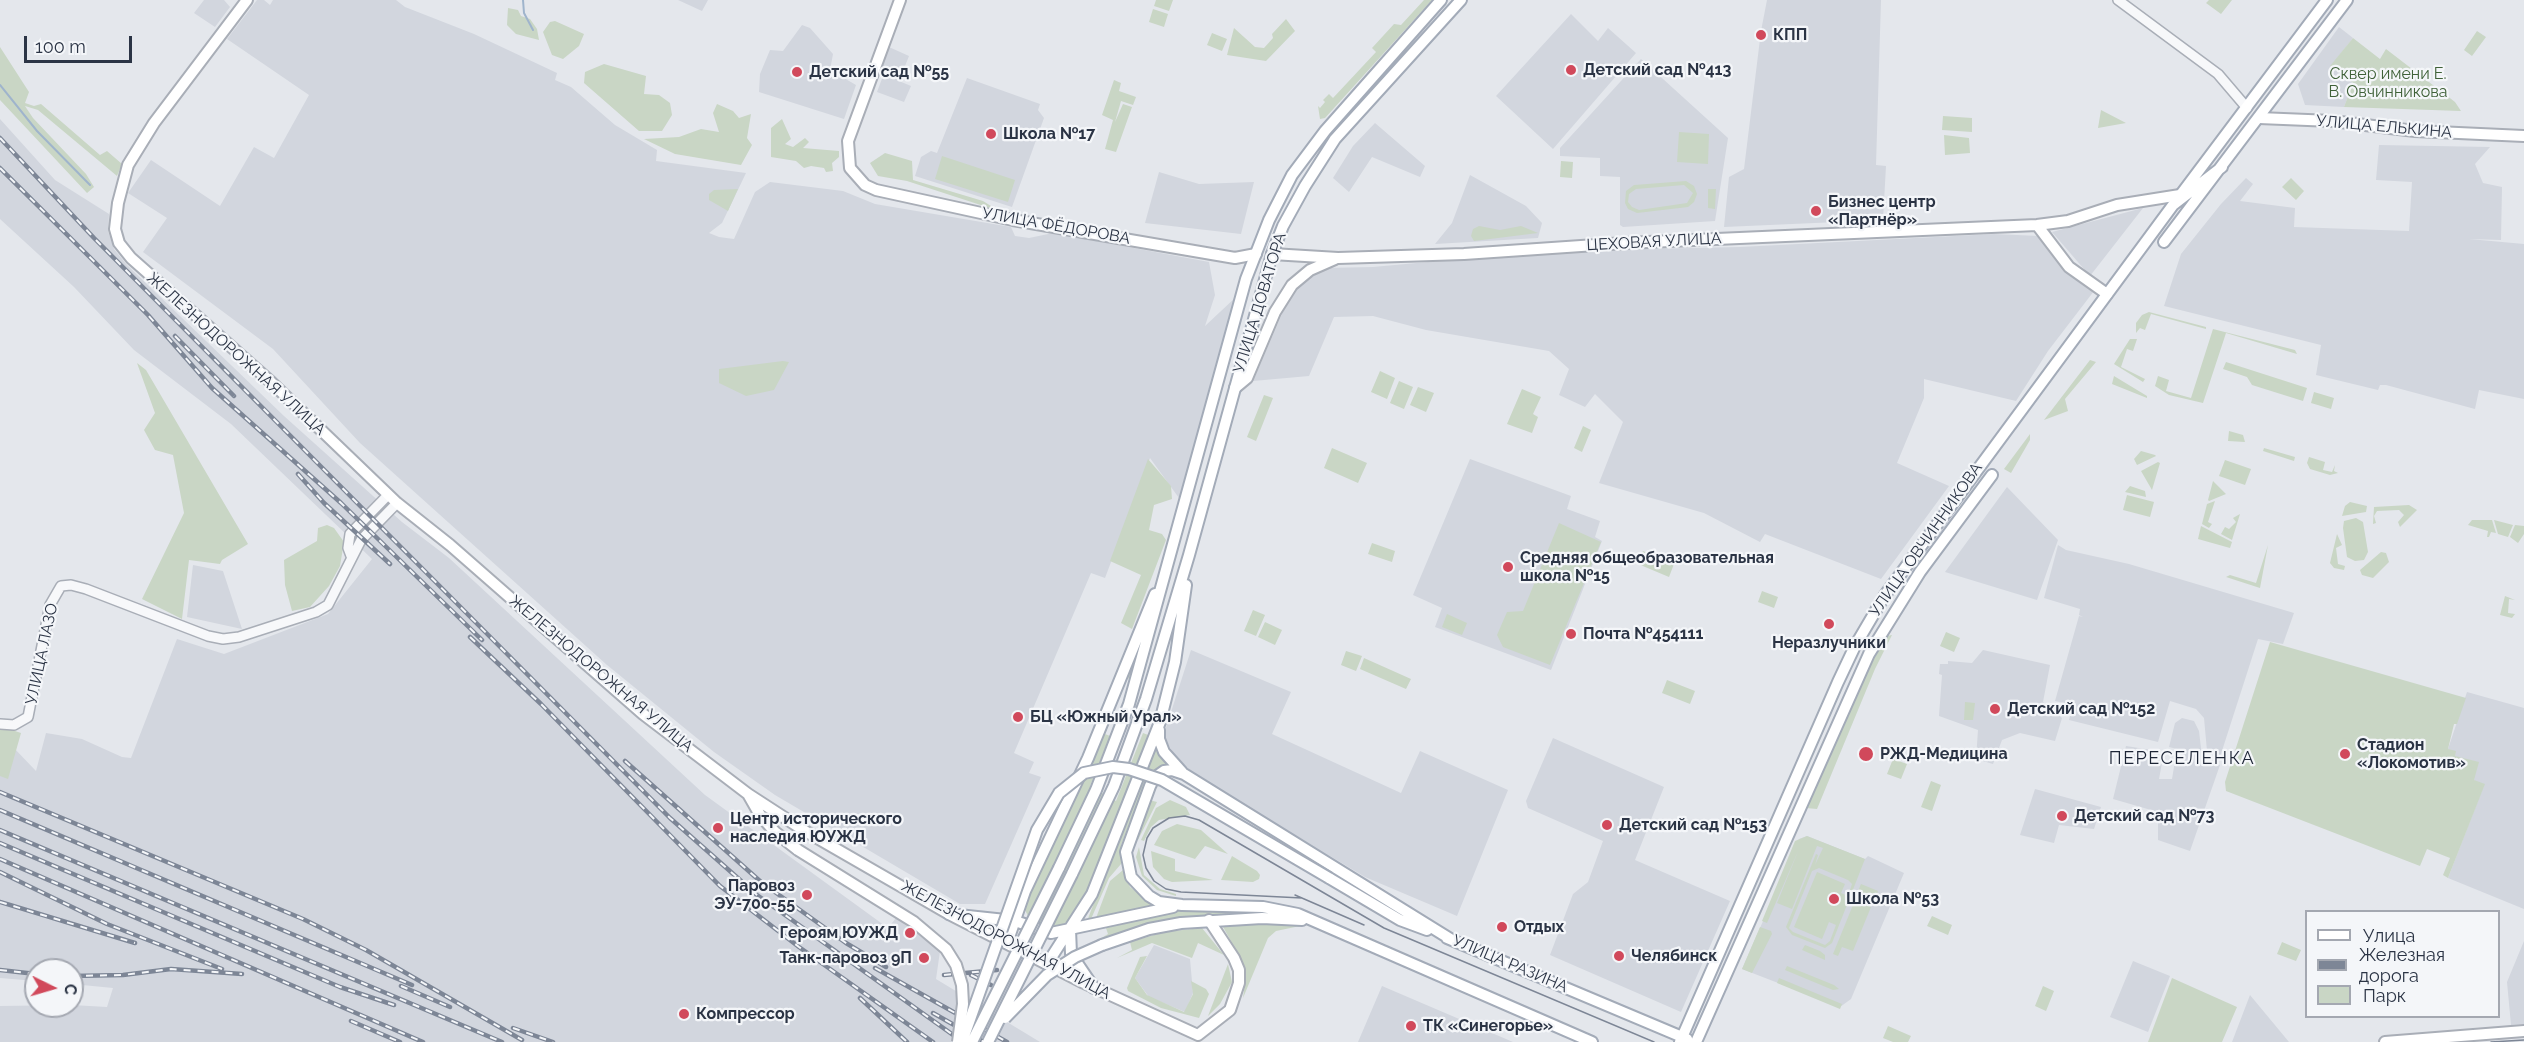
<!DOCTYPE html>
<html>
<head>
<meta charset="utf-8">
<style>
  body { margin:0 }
  #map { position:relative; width:2524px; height:1042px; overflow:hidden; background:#e4e7ec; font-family:Raleway,sans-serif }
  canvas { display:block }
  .legend { position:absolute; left:2305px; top:910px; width:195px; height:108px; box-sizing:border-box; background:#f4f6f9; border:2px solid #a4a8b1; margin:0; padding:8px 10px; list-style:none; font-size:18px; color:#2b3445 }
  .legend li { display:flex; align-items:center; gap:12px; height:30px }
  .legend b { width:30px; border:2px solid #a4a8b1 }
  .north { position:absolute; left:24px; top:958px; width:60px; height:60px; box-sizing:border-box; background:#f4f6f9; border:2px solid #a4a8b1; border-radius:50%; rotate:95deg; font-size:16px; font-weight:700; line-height:24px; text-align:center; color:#2b3445 }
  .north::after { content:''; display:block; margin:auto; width:21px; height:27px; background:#d1495b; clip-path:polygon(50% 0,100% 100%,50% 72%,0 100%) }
  .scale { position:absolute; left:24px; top:36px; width:108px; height:27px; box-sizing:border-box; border:3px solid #2b3445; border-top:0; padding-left:8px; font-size:18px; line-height:21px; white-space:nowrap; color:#2b3445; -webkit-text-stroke:4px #f4f6f9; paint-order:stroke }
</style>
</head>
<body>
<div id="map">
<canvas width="2524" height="1042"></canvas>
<ul class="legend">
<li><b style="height:8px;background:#fff"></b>Улица</li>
<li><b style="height:8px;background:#7d8696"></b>Железная дорога</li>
<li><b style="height:16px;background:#c9d6c5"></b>Парк</li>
</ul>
<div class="north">С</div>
<div class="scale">100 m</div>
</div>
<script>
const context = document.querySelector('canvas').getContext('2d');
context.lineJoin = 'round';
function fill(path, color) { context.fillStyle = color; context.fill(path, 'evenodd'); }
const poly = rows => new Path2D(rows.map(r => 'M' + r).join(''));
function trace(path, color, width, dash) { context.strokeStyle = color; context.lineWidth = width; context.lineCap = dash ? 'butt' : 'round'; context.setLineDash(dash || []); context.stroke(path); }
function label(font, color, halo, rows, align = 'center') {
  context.font = font + ' Raleway,sans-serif'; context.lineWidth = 4.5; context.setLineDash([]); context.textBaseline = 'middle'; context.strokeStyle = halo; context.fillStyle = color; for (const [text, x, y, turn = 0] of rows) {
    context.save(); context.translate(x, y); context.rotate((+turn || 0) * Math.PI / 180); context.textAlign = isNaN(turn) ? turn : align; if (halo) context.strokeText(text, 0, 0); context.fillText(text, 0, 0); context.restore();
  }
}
const built = poly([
  [204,0,224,0,230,7,215,27,194,13],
  [257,0,264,0,270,5,273,0,396,0,405,7,474,34,557,73,555,80,571,87,615,125,657,150,656,161,746,173,722,223,709,233,719,237,734,239,755,192,770,182,843,191,875,204,1011,227,1015,236,1029,238,1053,233,1209,262,1215,295,1205,326,1236,297,1179,498,1150,458,1105,578,1091,573,1014,753,1034,762,1029,773,1041,777,985,904,960,904,775,795,714,752,607,665,360,443,273,349,143,252,167,218,128,193,151,160,220,206,254,147,274,158,309,95,227,39],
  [678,0,708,0,702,11],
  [1767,0,1881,0,1876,165,1886,166,1883,220,1724,227,1729,177,1744,169,1761,31],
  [1571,14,1598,41,1608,28,1636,53,1553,149,1496,96],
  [802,25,810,28,833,54,830,70,856,85,844,119,759,92,760,74,770,50,783,51],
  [2339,27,2353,38,2331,66,2353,83,2344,107,2305,105,2298,84],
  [889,47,909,56,899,81,911,86,904,102,877,92,883,76,879,74],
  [1641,59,1728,138,1715,221,1623,227,1620,225,1620,177,1600,176,1600,158,1560,156,1560,148],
  [967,78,1040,104,1038,110,1044,118,1012,207,915,176,921,157,931,151,937,153],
  [0,119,55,180,109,214,108,231,114,249,127,265,284,416,402,522,449,558,705,795,888,928,896,918,940,951,936,979,1040,1042,0,1042,0,1006,72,1005,107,1007,113,988,72,984,72,970,36,970,36,981,0,978,0,741,12,746,36,771,46,733,82,739,122,757,131,758,177,639,224,654,328,614,372,559,231,424,134,350,74,287,0,219],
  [1375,123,1425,166,1420,177,1372,157,1349,192,1333,178,1353,146],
  [2379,145,2490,147,2475,164,2483,183,2502,187,2501,240,2469,239,2524,244,2524,399,2479,390,2475,409,2386,385,2380,385,2378,390,2316,375,2321,345,2164,306,2181,254,2221,204,2246,178,2253,184,2240,201,2295,208,2294,227,2409,231,2412,182,2376,180],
  [1159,172,1199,184,1254,182,1241,234,1145,223],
  [1470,175,1526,206,1542,223,1538,238,1435,244,1452,223],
  [2143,208,2090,276,2052,232],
  [1994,234,2039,236,2063,268,2094,291,2048,351,2016,401,1924,379,1924,398,1897,463,1949,486,1881,579,1765,534,1760,542,1704,513,1599,483,1623,422,1595,394,1585,407,1559,395,1569,369,1549,351,1426,330,1373,316,1334,317,1309,376,1253,381,1291,293,1324,268,1373,267,1547,251,1740,247],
  [1470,459,1571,496,1567,509,1600,521,1595,537,1602,541,1551,670,1435,627,1442,608,1413,595],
  [2007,487,2058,540,2037,600,1945,572],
  [2058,545,2066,550,2129,564,2294,613,2283,644,2258,639,2220,757,2207,751,2204,718,2196,709,2170,701,2158,742,2069,720,2073,705,2055,701,2079,616,2083,617,2079,615,2080,609,2044,598],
  [193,565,223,571,242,629,187,617],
  [1191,650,1291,692,1272,734,1401,793,1420,751,1508,790,1457,916,1365,877,1195,775,1175,755,1163,737],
  [1983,650,2050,665,2043,702,2062,718,2055,741,2020,733,2002,740,1993,764,1976,759,1978,730,1939,716,1942,675,1939,674,1940,664,1948,664,1948,661,1972,663],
  [2467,692,2524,708,2524,909,2448,878,2484,785,2473,780,2448,749],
  [2182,718,2194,721,2199,731,2202,757,2220,765,2190,851,2158,840,2158,812,2113,799,2126,746,2164,752,2159,779,2172,779,2177,749,2169,747,2175,723],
  [1553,738,1664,787,1635,860,1730,901,1681,1012,1550,955,1573,894,1588,882,1603,841,1528,808,1526,801],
  [2035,789,2101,807,2094,829,2059,825,2054,843,2020,835],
  [1807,836,1865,859,1868,856,1904,873,1851,999,1840,1007,1742,969,1799,839],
  [2524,941,2524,1024,2511,1025,2507,982],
  [1154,945,1190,959,1193,993,1185,1012,1149,997,1135,978],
  [2133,961,2170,976,2148,1032,2110,1017],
  [1382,986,1513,1042,1358,1042],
  [2250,995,2289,1042,2232,1042]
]);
const green = poly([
  [1156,0,1173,0,1169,11,1154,6],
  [1424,0,1432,0,1325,118,1320,119,1318,106,1320,108,1325,102,1323,100,1329,94,1333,98,1376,52,1372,48,1394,24,1401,25],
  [2209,0,2232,0,2221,14,2206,3],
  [508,8,518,10,521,16,530,19,537,29,539,40,516,34,507,25],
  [1153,9,1168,14,1164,27,1149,22],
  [1286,19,1295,31,1266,61,1227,55,1234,28,1255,47,1264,48,1273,38,1272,34],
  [555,21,584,34,579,46,563,59,552,55,543,32,550,22],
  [2477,31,2486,37,2472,56,2464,50],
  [1212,33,1227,39,1222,51,1207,45],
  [2353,38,2380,59,2386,49,2455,102,2461,111,2344,107,2353,83,2330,66],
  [0,47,29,92,25,103,34,106,41,104,100,155,107,151,122,164,117,176,38,110,25,106,33,118,86,174,94,187,87,193,0,100],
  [604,64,646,76,644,94,659,95,670,103,672,115,662,131,639,131,584,83,585,72],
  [1114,80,1121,83,1119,91,1136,97,1133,105,1121,101,1115,122,1123,104,1132,107,1116,152,1105,149,1113,120,1102,115],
  [717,104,733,111,739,118,751,114,747,138,752,145,741,165,675,154,644,139,679,137,701,129,719,132,713,113],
  [2101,110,2126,123,2098,128],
  [1943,116,1972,118,1972,132,1942,130],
  [782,119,791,139,785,144,793,147,805,138,809,142,803,148,839,151,839,157,832,163,833,171,826,172,824,168,811,166,804,168,796,161,771,157,771,128],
  [1679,132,1709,134,1708,164,1677,162],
  [1944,135,1969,138,1970,153,1945,155],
  [885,153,912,161,913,180,983,201,999,211,907,181,878,176,870,163],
  [942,156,1015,180,1008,202,935,179],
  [1561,161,1573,162,1572,178,1560,177],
  [2291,178,2304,191,2296,200,2282,187],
  [1686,181,1694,186,1697,194,1694,202,1688,207,1637,213,1628,209,1625,203,1626,191,1634,185],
  [1684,185,1693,193,1687,203,1639,210,1632,207,1628,202,1629,194,1636,189],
  [738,189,728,211,709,200,709,194,714,190],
  [1708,189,1716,189,1715,209,1708,208],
  [1479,226,1500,230,1521,226,1538,233,1474,241,1471,236,1473,229],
  [2149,312,2206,327,2206,329,2151,314,2145,330,2140,328,2136,333,2136,323,2142,315],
  [2213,329,2295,350,2297,354,2226,333,2203,403,2169,395,2155,386,2158,376,2169,380,2166,391,2191,398],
  [2130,339,2137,339,2133,351,2127,349,2121,367,2145,379,2143,382,2114,364],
  [2090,360,2096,362,2065,399,2068,411,2044,420],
  [783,361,789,362,774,390,746,396,719,383,719,369],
  [2226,362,2307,388,2303,401,2252,385,2247,377,2223,369],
  [137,363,146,370,248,544,222,560,220,564,189,560,182,619,142,599,184,513,173,455,155,450,144,430,155,413],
  [1380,371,1395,378,1387,399,1371,392],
  [2114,376,2147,396,2147,398,2112,384],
  [1399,381,1413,387,1404,409,1390,403],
  [1418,387,1434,393,1426,412,1410,405],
  [1522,389,1541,397,1533,414,1538,417,1532,433,1507,424],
  [2314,392,2334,398,2331,409,2311,403],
  [1264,395,1273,398,1256,441,1247,437],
  [1583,426,1591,430,1582,452,1574,448],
  [2229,431,2243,435,2245,442,2228,441],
  [2030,434,2030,440,2011,473,2004,469],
  [1332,448,1367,463,1358,483,1324,468],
  [2264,448,2295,457,2294,461,2263,451],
  [2141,451,2155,455,2156,456,2137,465,2134,459],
  [2309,457,2325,462,2323,470,2332,472,2335,465,2334,471,2338,473,2330,475,2310,469,2307,463],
  [1148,459,1171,486,1172,499,1154,505,1149,530,1162,534,1166,540,1132,629,1121,623,1141,575,1110,561],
  [2225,460,2251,469,2245,485,2219,476],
  [2158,462,2160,463,2152,490,2141,471],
  [2213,481,2226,494,2209,501,2208,500],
  [2130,486,2145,491,2146,497,2125,492],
  [2127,495,2154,502,2150,517,2123,510],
  [2215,501,2208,522,2212,524,2209,528,2202,524,2207,504],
  [2350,502,2367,506,2366,512,2342,516,2345,506],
  [2409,505,2417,510,2400,527,2398,522,2404,515,2399,510,2377,511,2374,516,2376,523,2373,524,2374,507],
  [2240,514,2232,540,2221,534,2225,527,2229,529,2236,522,2233,518],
  [2356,518,2363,522,2368,552,2364,560,2355,561,2347,557,2343,528,2344,521],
  [2472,520,2492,520,2496,533,2491,532,2489,537,2487,537,2488,531,2468,525],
  [2494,520,2513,525,2508,537,2498,534],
  [1559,523,1601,542,1550,665,1503,647,1497,635,1507,612,1523,611],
  [327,525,334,528,344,542,340,566,329,586,310,607,292,611,285,585,284,560,317,541,318,528],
  [2515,525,2524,526,2524,534,2518,543,2510,537],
  [2201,526,2232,542,2230,548,2198,539],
  [2337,534,2342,545,2336,548,2338,564,2345,566,2344,570,2334,568,2330,563],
  [1372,543,1395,551,1392,562,1368,554],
  [2268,545,2260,588,2226,577,2230,575,2256,583],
  [1643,551,1674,564,1669,577,1638,564],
  [2381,552,2386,553,2389,562,2373,578,2362,575,2360,570],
  [1762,591,1778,597,1774,608,1758,602],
  [2505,596,2515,600,2509,599,2508,613,2515,614,2512,618,2500,615],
  [1253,610,1265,615,1256,636,1244,631],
  [1447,614,1467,623,1462,635,1442,627],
  [1265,622,1282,630,1275,645,1258,637],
  [1946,632,1960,638,1954,652,1940,646],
  [1143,635,1130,679,1127,678,1105,734,1110,736,1090,786,1116,801,1143,733,1148,735,1090,887,1068,921,1055,929,1028,916,1025,910,1028,898,1077,794],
  [1892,635,1875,669,1817,809,1806,808,1865,676,1886,636],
  [2270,642,2466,698,2457,724,2454,724,2448,749,2456,751,2455,756,2479,762,2474,780,2485,784,2448,878,2443,875,2450,858,2427,849,2420,866,2226,791,2225,782],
  [1346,651,1362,656,1356,671,1341,665],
  [1364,658,1411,679,1406,689,1360,669],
  [1667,680,1695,691,1690,704,1662,693],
  [1965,702,1975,703,1973,720,1964,720],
  [0,726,21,733,8,779,0,776],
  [1155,746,1167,764,1152,772,1146,781,1121,845,1121,864,1109,878,1091,919,1087,921],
  [1893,759,1907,764,1901,779,1887,774],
  [1931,781,1941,785,1932,811,1921,807],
  [1149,800,1157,802,1138,840,1136,839],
  [1170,800,1186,807,1190,815,1159,820,1151,827,1144,841,1141,840,1156,808],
  [1177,824,1201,830,1228,854,1205,846,1195,859,1154,845,1162,831],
  [1807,836,1865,859,1832,943,1825,948,1792,935,1786,927,1816,854,1818,855,1815,865,1823,848,1817,846,1792,909,1777,903,1799,849,1767,923,1762,921,1795,841],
  [1819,868,1848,880,1852,884,1848,896,1841,893,1845,884,1817,872,1794,927,1822,939,1829,922,1836,925,1830,941,1825,945,1793,932,1789,928,1812,871],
  [1139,847,1144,875,1160,889,1176,894,1176,896,1157,890,1142,876,1136,857],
  [1151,851,1175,859,1175,871,1213,880,1172,882,1164,879,1153,867],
  [1232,856,1257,871,1260,875,1259,879,1253,882,1221,880],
  [1123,870,1130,887,1154,905,1096,918,1110,881],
  [1861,884,1878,891,1875,898,1858,891],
  [1855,900,1871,907,1853,951,1842,947,1838,956,1833,954],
  [1225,910,1262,912,1160,920,1098,940,1108,934,1105,925,1178,911],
  [1932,916,1952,925,1948,935,1927,926],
  [1268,923,1300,926,1276,931,1268,938,1243,998,1246,975,1243,963,1222,925],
  [1760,927,1771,931,1772,934,1752,973,1742,969],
  [1202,928,1224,955,1198,943,1192,958,1152,943,1117,958,1132,950,1130,942,1164,932],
  [2282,942,2301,950,2296,961,2277,954],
  [1805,945,1820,951,1825,955,1825,960,1802,950],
  [1147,956,1135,978,1147,995,1184,1012,1193,994,1191,981,1206,989,1209,994,1199,1018,1161,1008,1128,991,1127,988,1140,957],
  [1228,964,1232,982,1220,1004,1208,1016],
  [1787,966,1834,985,1839,989,1833,990,1785,970],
  [1779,978,1842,1004,1840,1009,1777,983],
  [2172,978,2237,1007,2222,1042,2148,1042],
  [2043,986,2054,991,2046,1011,2035,1006],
  [1888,1026,1911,1036,1908,1042,1893,1042,1883,1038]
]);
const stream = poly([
  [523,0,524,13,533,30],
  [0,85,37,131,90,185]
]);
const tertiary = poly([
  [2118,0,2218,74,2247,108],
  [351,556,348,548,350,534,388,495],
  [0,724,14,725,28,717,50,605,61,586,71,585,86,589,208,636,223,639,239,637,316,612,328,605,361,540,397,503]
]);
const secondary = poly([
  [247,0,154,123,128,165,118,203,115,229,119,243,131,258,271,382,397,503,450,545,643,714,748,794,805,831,949,914,1084,983,1198,1035,1230,1010,1239,983,1239,970,1234,958,1209,920],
  [900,0,848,141,850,168,865,185,876,190,1013,220,1235,258,1256,254],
  [2259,118,2332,121,2415,131,2524,136],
  [2037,225,2069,267,2107,294],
  [1272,254,1338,258,1464,254,1625,243,2037,225,2068,221,2117,205,2180,195],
  [1235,388,1247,378,1275,312,1292,285,1310,270,1335,259],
  [748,794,760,815,775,832,798,850],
  [2385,1042,2524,1031]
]);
const primary = poly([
  [2182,193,2327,0],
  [2164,242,2347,0],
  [1159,730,1159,739,1164,752,1182,772],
  [1059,868,1096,790,1129,704,1246,279,1269,220,1292,175,1325,131,1441,0],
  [1072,874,1114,786,1146,699,1189,555,1272,254,1283,226,1305,186,1335,139,1461,0],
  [1329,878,1400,920,1427,930],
  [949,914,1015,921,1051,933,1173,907],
  [1070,929,1071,954,1094,988],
  [1447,938,1687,1039],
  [1452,940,1184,774,1172,770,1164,771,1154,778,1150,786,1126,852,1131,877,1149,896,1159,902,1182,905,1263,907,1298,914,1592,1042],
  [1007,943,1025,891,1088,758,1155,594],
  [1102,945,1149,929,1181,923,1262,918,1302,920],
  [1047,964,1092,894,1160,722,1175,662,1186,585],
  [1680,1042,1838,682,1855,646,1885,595,2173,205,2222,167],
  [1696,1042,1869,654,1920,572,1992,475]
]);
const tram = poly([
  [1295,895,1364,925],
  [1302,898,1181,892,1166,889,1154,881,1146,868,1143,855,1147,838,1153,828,1169,818,1185,816,1199,820,1384,928,1654,1042],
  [2491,1042,2524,1040]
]);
const rail = poly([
  [0,138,94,238,670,818,757,895,963,1042],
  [0,168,148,315,212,388,341,503,482,640],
  [175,336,234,396],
  [298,474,324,503,390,564],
  [470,637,541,704,720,886,799,947,933,1042],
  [625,761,761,882,846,943,886,967],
  [0,792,303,919,366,950,522,1040],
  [0,810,412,985],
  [0,830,502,1042],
  [0,843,340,987,394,1005],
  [0,859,423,1042],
  [0,872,107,924,222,969],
  [0,902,135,943],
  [875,968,1007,1042],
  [0,970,36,974],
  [944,975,997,970],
  [971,975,991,985],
  [72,976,123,975,171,969,242,974],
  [401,986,450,1007],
  [860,998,907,1042],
  [933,1013,984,1042],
  [351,1021,400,1042],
  [513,1028,553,1042]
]);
const secondaryBridge = poly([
  [798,850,914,922,946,949,956,965,962,985,963,1004,958,1042]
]);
const primaryBridge = poly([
  [1005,1018,1047,975,1075,957,1102,945],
  [962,1042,1037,830,1059,793,1084,773,1113,767,1129,769,1162,780,1329,878],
  [972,1042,1059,868],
  [988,1042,1072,874]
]);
const markers = [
  [1761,35,6,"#d1495b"],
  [1571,70,6,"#d1495b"],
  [797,72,6,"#d1495b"],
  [991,134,6,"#d1495b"],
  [1816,211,6,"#d1495b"],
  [1508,567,6,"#d1495b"],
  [1829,624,6,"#d1495b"],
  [1571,634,6,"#d1495b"],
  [1995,709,6,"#d1495b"],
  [1018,717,6,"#d1495b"],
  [1866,754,8,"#d1495b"],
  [2345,754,6,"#d1495b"],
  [2062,816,6,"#d1495b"],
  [1607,825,6,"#d1495b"],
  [718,828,6,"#d1495b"],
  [807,895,6,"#d1495b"],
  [1834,899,6,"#d1495b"],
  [1502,927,6,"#d1495b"],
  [910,933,6,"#d1495b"],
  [1619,956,6,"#d1495b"],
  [924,958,6,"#d1495b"],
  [684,1014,6,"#d1495b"],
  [1411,1026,6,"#d1495b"]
];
const poiNames = [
  ["КПП",1773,35],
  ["Детский сад №413",1583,70],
  ["Детский сад №55",809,72],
  ["Школа №17",1003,134],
  ["Бизнес центр",1828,202],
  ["«Партнёр»",1828,220],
  ["Средняя общеобразовательная",1520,558],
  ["школа №15",1520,576],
  ["Почта №454111",1583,634],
  ["Неразлучники",1829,643,"center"],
  ["Детский сад №152",2007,709],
  ["БЦ «Южный Урал»",1030,717],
  ["Стадион",2357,745],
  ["«Локомотив»",2357,763],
  ["РЖД-Медицина",1880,754],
  ["Детский сад №73",2074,816],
  ["Центр исторического",730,819],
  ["наследия ЮУЖД",730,837],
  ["Детский сад №153",1619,825],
  ["Паровоз",795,886,"right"],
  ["ЭУ-700-55",795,904,"right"],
  ["Школа №53",1846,899],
  ["Отдых",1514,927],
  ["Героям ЮУЖД",898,933,"right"],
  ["Челябинск",1631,956],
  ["Танк-паровоз 9П",912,958,"right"],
  ["Компрессор",696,1014],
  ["ТК «Синегорье»",1423,1026]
];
const parkNames = [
  ["Сквер имени Е.",2388,74],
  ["В. Овчинникова",2388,92]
];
const streetNames = [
  ["УЛИЦА ЕЛЬКИНА",2384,127,5],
  ["УЛИЦА ФЁДОРОВА",1056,226,10],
  ["ЦЕХОВАЯ УЛИЦА",1654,242,-3],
  ["УЛИЦА ДОВАТОРА",1260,303,-73],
  ["ЖЕЛЕЗНОДОРОЖНАЯ УЛИЦА",236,354,42],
  ["УЛИЦА ОВЧИННИКОВА",1926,540,-55],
  ["УЛИЦА ЛАЗО",42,654,-78],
  ["ЖЕЛЕЗНОДОРОЖНАЯ УЛИЦА",601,674,40],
  ["ЖЕЛЕЗНОДОРОЖНАЯ УЛИЦА",1006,940,28],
  ["УЛИЦА РАЗИНА",1510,964,23]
];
const neighbourhoodNames = [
  ["ПЕРЕСЕЛЕНКА",2182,759]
];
fill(built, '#d2d6de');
fill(green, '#c9d6c5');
trace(stream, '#9fb4cc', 2);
trace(tertiary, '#a9aeb7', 12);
trace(secondary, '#a9aeb7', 14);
trace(primary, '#a3abb8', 14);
trace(tertiary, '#f7f8fa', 9);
trace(secondary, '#fff', 10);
trace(primary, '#fff', 10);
trace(tram, '#7d8696', 1.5);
trace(rail, '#7d8696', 4.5);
trace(rail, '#f4f6f9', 2, [7]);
trace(secondaryBridge, '#a9aeb7', 14, []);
trace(primaryBridge, '#a3abb8', 14, []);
trace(secondaryBridge, '#fff', 10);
trace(primaryBridge, '#fff', 10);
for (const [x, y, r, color] of markers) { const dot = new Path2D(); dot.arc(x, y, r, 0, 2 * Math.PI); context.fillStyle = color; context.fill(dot); trace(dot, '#f4f6f9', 2); }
label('bold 16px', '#2b3445', '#f4f6f9', poiNames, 'left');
label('16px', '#3f6138', '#f4f6f9', parkNames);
label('16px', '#2b3445', '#f4f6f9', streetNames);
context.letterSpacing = '1.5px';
label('18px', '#1d2536', '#f4f6f9', neighbourhoodNames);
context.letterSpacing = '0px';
</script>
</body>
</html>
